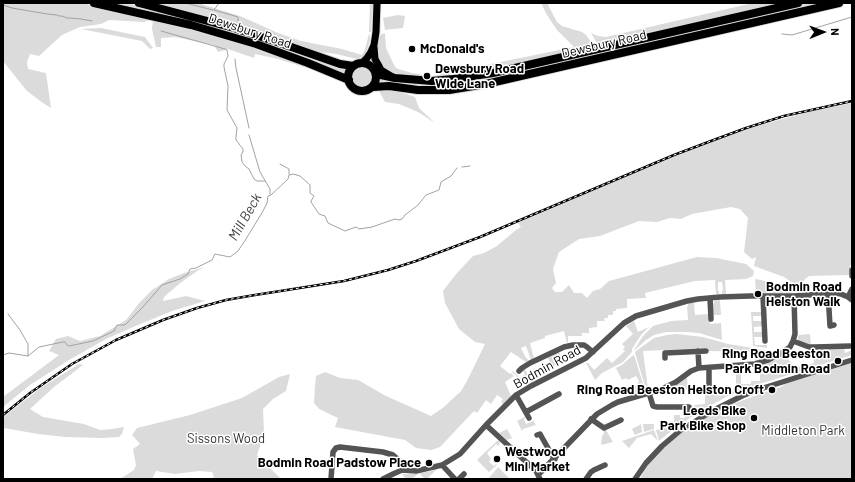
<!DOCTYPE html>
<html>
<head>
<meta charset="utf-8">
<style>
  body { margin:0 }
  #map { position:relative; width:855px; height:482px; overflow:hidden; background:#fff; font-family:Barlow,sans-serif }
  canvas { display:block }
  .frame { position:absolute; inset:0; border:4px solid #000; pointer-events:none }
  .north { position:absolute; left:803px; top:12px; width:40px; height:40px; -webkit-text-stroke:3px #fff; paint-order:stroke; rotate:89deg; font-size:11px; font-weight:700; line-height:16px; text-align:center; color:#000 }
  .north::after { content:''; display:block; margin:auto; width:14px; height:18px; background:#000; clip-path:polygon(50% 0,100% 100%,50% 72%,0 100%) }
</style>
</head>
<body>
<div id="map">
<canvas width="855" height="482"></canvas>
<div class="frame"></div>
<div class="north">N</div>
</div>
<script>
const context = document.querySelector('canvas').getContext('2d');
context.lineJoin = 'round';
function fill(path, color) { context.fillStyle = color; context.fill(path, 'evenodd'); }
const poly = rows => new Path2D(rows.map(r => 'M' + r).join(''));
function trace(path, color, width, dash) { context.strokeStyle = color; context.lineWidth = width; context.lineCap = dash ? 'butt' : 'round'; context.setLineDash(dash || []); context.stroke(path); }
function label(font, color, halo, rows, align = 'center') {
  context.font = font + ' Barlow,sans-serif'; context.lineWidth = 3; context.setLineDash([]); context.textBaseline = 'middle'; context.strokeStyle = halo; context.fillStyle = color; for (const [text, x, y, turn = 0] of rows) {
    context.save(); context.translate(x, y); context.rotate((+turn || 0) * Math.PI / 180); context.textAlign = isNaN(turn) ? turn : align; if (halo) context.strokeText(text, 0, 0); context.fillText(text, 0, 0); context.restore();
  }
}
const green = poly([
  [3,3,82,3,148,18,148,20,144,22,109,20,101,24,80,27,62,35,39,56,30,54,27,62,28,69,46,73,51,108,40,101,26,90,3,61],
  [106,3,127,3,149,8,151,10,150,11,147,12],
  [157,3,198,3,240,16,278,33,301,41,342,49,362,55,365,49,369,34,370,35,370,40,367,50,364,56,357,59,336,54,313,51,288,41,239,25,195,13,160,5,157,4],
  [370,3,373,3,371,32,369,32],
  [541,3,547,3,557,22,562,26,582,32,586,35,591,42,589,47,500,68,464,73,432,76,412,76,392,73,380,66,376,53,378,37,382,34,385,33,386,48,395,67,398,69,412,73,432,76,574,47,557,30,547,15],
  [753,3,779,3,598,45,591,33,598,36,606,37],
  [809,3,830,3,478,84,424,87,379,82,379,78,425,83,762,14],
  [156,10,198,20,347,69,345,76,156,13],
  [398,15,405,16,403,28,385,30,383,18],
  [153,21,168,23,204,32,251,46,257,50,305,66,313,67,324,73,278,59,255,54,254,58,228,49,218,52,214,45,175,37,161,38,161,47,156,47,152,29],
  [101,28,145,37,153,48,150,49,142,41,81,29],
  '352 77a10 10 0 1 1 20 0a10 10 0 1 1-20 0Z',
  [393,90,409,95,415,97,419,108,435,123,418,112,399,104,385,102,379,91],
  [852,103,852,265,850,265,850,275,809,276,804,280,804,292,798,293,794,283,793,283,784,277,754,266,756,257,752,259,744,252,748,218,740,209,731,207,692,214,681,219,670,218,657,222,639,221,600,236,579,239,559,252,553,269,556,283,552,288,555,292,562,292,569,285,574,293,582,293,587,298,593,291,600,289,609,281,697,257,716,258,746,264,754,271,753,276,746,279,725,280,726,294,722,294,722,291,723,290,722,282,718,282,718,291,719,291,719,294,716,294,715,280,695,281,645,293,646,298,627,299,627,308,616,309,616,311,613,311,613,315,608,315,608,318,604,318,605,321,597,321,597,327,589,328,589,333,582,333,582,336,568,336,568,342,567,343,564,331,545,336,545,338,530,343,534,358,531,360,526,346,521,348,526,358,527,358,528,361,526,362,511,352,500,366,510,374,511,373,514,376,505,382,511,396,503,404,501,402,503,399,497,395,491,404,486,400,477,413,474,411,440,447,431,450,416,448,405,440,335,427,338,418,319,409,314,403,315,386,316,376,325,372,340,378,358,380,386,396,431,416,444,407,461,391,468,379,485,344,475,342,459,329,445,303,443,291,456,274,473,256,484,253,497,246,516,230,521,227,518,223,632,174,698,147,746,129,812,111],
  [205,267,197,271,179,284,164,297,163,301,186,296,205,301,172,311,138,325,106,339,69,360,30,385,3,407,3,397,59,355,49,351,56,339,68,336,80,341,100,336,126,320,140,302,152,290,169,279,184,273],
  [755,279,761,280,784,287,793,291,792,293,762,293,761,292,756,292],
  [720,300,721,315,714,315,713,314,713,305,714,302,715,301],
  [688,303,694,303,695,315,709,314,710,324,721,323,722,340,699,333,686,332,666,332,654,335,646,340,635,350,634,350,643,336,653,326,671,321,688,320,687,307,688,306],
  [751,312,762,312,762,316,753,316,753,321,763,321,763,326,754,327,754,332,763,332,764,337,754,337,755,345,767,345,767,348,753,346],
  [634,321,638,332,649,327,641,335,632,349,632,352,623,362,602,373,595,380,586,363,588,363,594,370,607,358,612,363,625,351,623,349,625,347,622,344,633,334,626,326],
  [677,334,703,337,728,344,778,352,755,361,755,354,753,352,709,351,708,348,643,351,648,389,646,389,635,353,636,351,654,338,667,335],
  [810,334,811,345,799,341,798,339,798,336,799,335],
  [844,348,845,353,852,350,852,355,760,384,745,389,726,397,708,407,680,424,659,441,656,430,674,426,674,415,680,415,680,418,685,418,685,407,687,407,688,412,693,412,694,405,705,404,705,392,736,391,736,370,741,370,741,384,751,384,751,381,760,381,760,366,776,360,785,355,792,364,797,367,802,366,814,363,813,349],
  [559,352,564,361,552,367,548,358],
  [634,355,645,390,630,394,639,381,636,376,628,380,626,378,622,380,616,368,622,365,632,356],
  [852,363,852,479,640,479,645,469,656,455,665,446,686,429,723,408,762,393,781,387,787,383],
  [79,364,83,365,54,387,30,409,43,417,84,424,100,430,112,429,124,427,122,434,119,437,102,438,65,437,38,434,4,428,3,429,3,418,6,415,39,389],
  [525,369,529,378,523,382,512,372,513,371,520,378,525,374,522,370],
  [290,374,286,391,273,399,263,409,264,434,257,455,281,479,210,479,214,477,212,472,199,471,175,474,156,471,152,479,120,479,134,470,136,465,133,449,140,444,132,435,137,428,190,415,242,398,279,377],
  [687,376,688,389,672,389,676,385],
  [526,416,524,419,526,424,533,421,533,420,536,425,523,429,522,431,517,421],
  [641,424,642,432,635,435,632,429],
  [643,424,654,424,654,429,644,432],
  [507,429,512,438,507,440,499,433],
  [603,429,606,430,613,442,601,445,602,436,604,433],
  [654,430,658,441,651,434,637,438,629,448,622,441],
  [498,440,500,442,499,445,498,446,496,444,487,453,491,459,489,462,494,466,496,464,497,465,489,472,477,460],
  [498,467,510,479,488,479],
  [438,468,427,479,425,479,419,473,431,471],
  [402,474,418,474,412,479,406,479]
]);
const stream = poly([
  [185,3,213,10],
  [219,3,214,10,238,17,238,21],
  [3,5,12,8,47,14,57,15,59,16,62,16,67,18,70,18,81,19,92,21],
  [161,31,225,49,227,50,228,56,224,64,224,67,228,86,227,110,237,128,236,137,236,140,243,149,243,152,241,155,242,162,245,166,249,169,254,179,257,181,265,181],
  [782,34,792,35,852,17],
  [235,59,236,68,249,128],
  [249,135,260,172,270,189,270,194],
  [280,164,289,169,289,174],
  [462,167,470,166],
  [8,314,20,330,28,344,28,356],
  [3,355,9,353,28,356,39,347,63,342,65,342,67,345,69,346,93,341,114,331,117,325,125,325,142,308,162,285,180,279,188,274,190,269,196,268,212,260,215,254,230,257,238,251,246,239,263,211,267,203,268,196,271,195,288,179,289,175,293,174,300,176,310,185,310,193,314,196,311,201,311,202,319,214,325,216,328,223,345,231,356,227,359,229,372,227,395,219,399,220,402,219,405,215,418,205,426,195,439,190,441,182,451,176,457,168]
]);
const minor = poly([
  [852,270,852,276],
  [828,293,830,326,834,325],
  [763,296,765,341],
  [848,297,852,289],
  [710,298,711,319],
  [793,341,809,347,815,347,850,346],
  [698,351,699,368],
  [665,358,665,353,706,351],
  [519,371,522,368,530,363,564,347,573,345,584,345,587,347,593,352],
  [705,388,709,388,709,368],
  [649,393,653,406,657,407,689,407,689,412],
  [516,395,529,418],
  [526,412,559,394],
  [591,419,604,428,621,420],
  [486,425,536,471,540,479],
  [537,435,540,434,553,457,555,459],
  [442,465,455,479],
  [538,475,597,414,612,405,618,402,662,389,676,382,691,371,699,368,755,364,768,360,780,354,790,347,793,341,795,334,794,296],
  [331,479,333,452,336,448,340,447,383,452,393,455,400,461,402,470],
  [383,479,393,474,402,470,416,471,442,465,460,454,486,425,516,395,531,386,586,358,624,323,636,316,687,301,698,299,720,297,750,296,794,296,835,293,841,294,848,297,852,300],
  [459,479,464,474],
  [586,479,591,472,594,470,605,465],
  [635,479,646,463,662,446,682,429,716,409,742,396,757,390,852,360]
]);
const major = poly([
  [374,47,375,59,379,66,381,70,391,76],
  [362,63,367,58,371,52,374,45,376,32,377,3]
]);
const highway = poly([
  [94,3,191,25,256,44,308,63,349,80],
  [139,3,234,28,277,42,340,64,353,66],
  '348 77a14 14 0 1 1 28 0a14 14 0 1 1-28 0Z',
  [376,74,395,78,432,81,453,79,493,73,798,3],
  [373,87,389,86,418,90,449,90,486,84,839,3]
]);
const rail = poly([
  [3,415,30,393,72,364,116,340,163,320,197,308,226,300,255,295,344,281,388,270,416,261,480,237,674,155,711,141,746,128,784,116,852,101]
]);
const markers = [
  [412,49,4,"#000"],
  [427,76,4,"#000"],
  [758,294,4,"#000"],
  [838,361,4,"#000"],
  [772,390,4,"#000"],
  [754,418,4,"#000"],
  [497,459,4,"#000"],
  [429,463,4,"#000"]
];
const streetNames = [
  ["Dewsbury Road",250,31,18],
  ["Dewsbury Road",604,44,-13],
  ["Bodmin Road",547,367,-29]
];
const poiNames = [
  ["McDonald's",420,49],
  ["Dewsbury Road",435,69],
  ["Wide Lane",435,84],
  ["Bodmin Road",766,287],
  ["Helston Walk",766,302],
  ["Ring Road Beeston",830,354,"right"],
  ["Park Bodmin Road",830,369,"right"],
  ["Ring Road Beeston Helston Croft",764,390,"right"],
  ["Leeds Bike",746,411,"right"],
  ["Park Bike Shop",746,426,"right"],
  ["Westwood",505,452],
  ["Mini Market",505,467],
  ["Bodmin Road Padstow Place",421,463,"right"]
];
const parkNames = [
  ["Middleton Park",803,431],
  ["Sissons Wood",226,439]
];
const waterNames = [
  ["Mill Beck",245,217,-60]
];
fill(green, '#dbdbdb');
trace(stream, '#a2a2a2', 1);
trace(major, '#dbdbdb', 9);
trace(highway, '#dbdbdb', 10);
trace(minor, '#545454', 5.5);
trace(major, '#000', 7);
trace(highway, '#000', 8);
trace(rail, '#000', 2.5);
trace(rail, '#fff', 1, [3]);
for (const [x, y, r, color] of markers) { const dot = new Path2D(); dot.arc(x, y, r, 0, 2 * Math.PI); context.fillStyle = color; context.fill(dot); trace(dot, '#fff', 1.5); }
label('13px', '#000', '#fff', streetNames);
label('bold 13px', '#000', '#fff', poiNames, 'left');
label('13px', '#323232', '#fff', parkNames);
label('italic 14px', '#434343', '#fff', waterNames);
</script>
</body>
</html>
